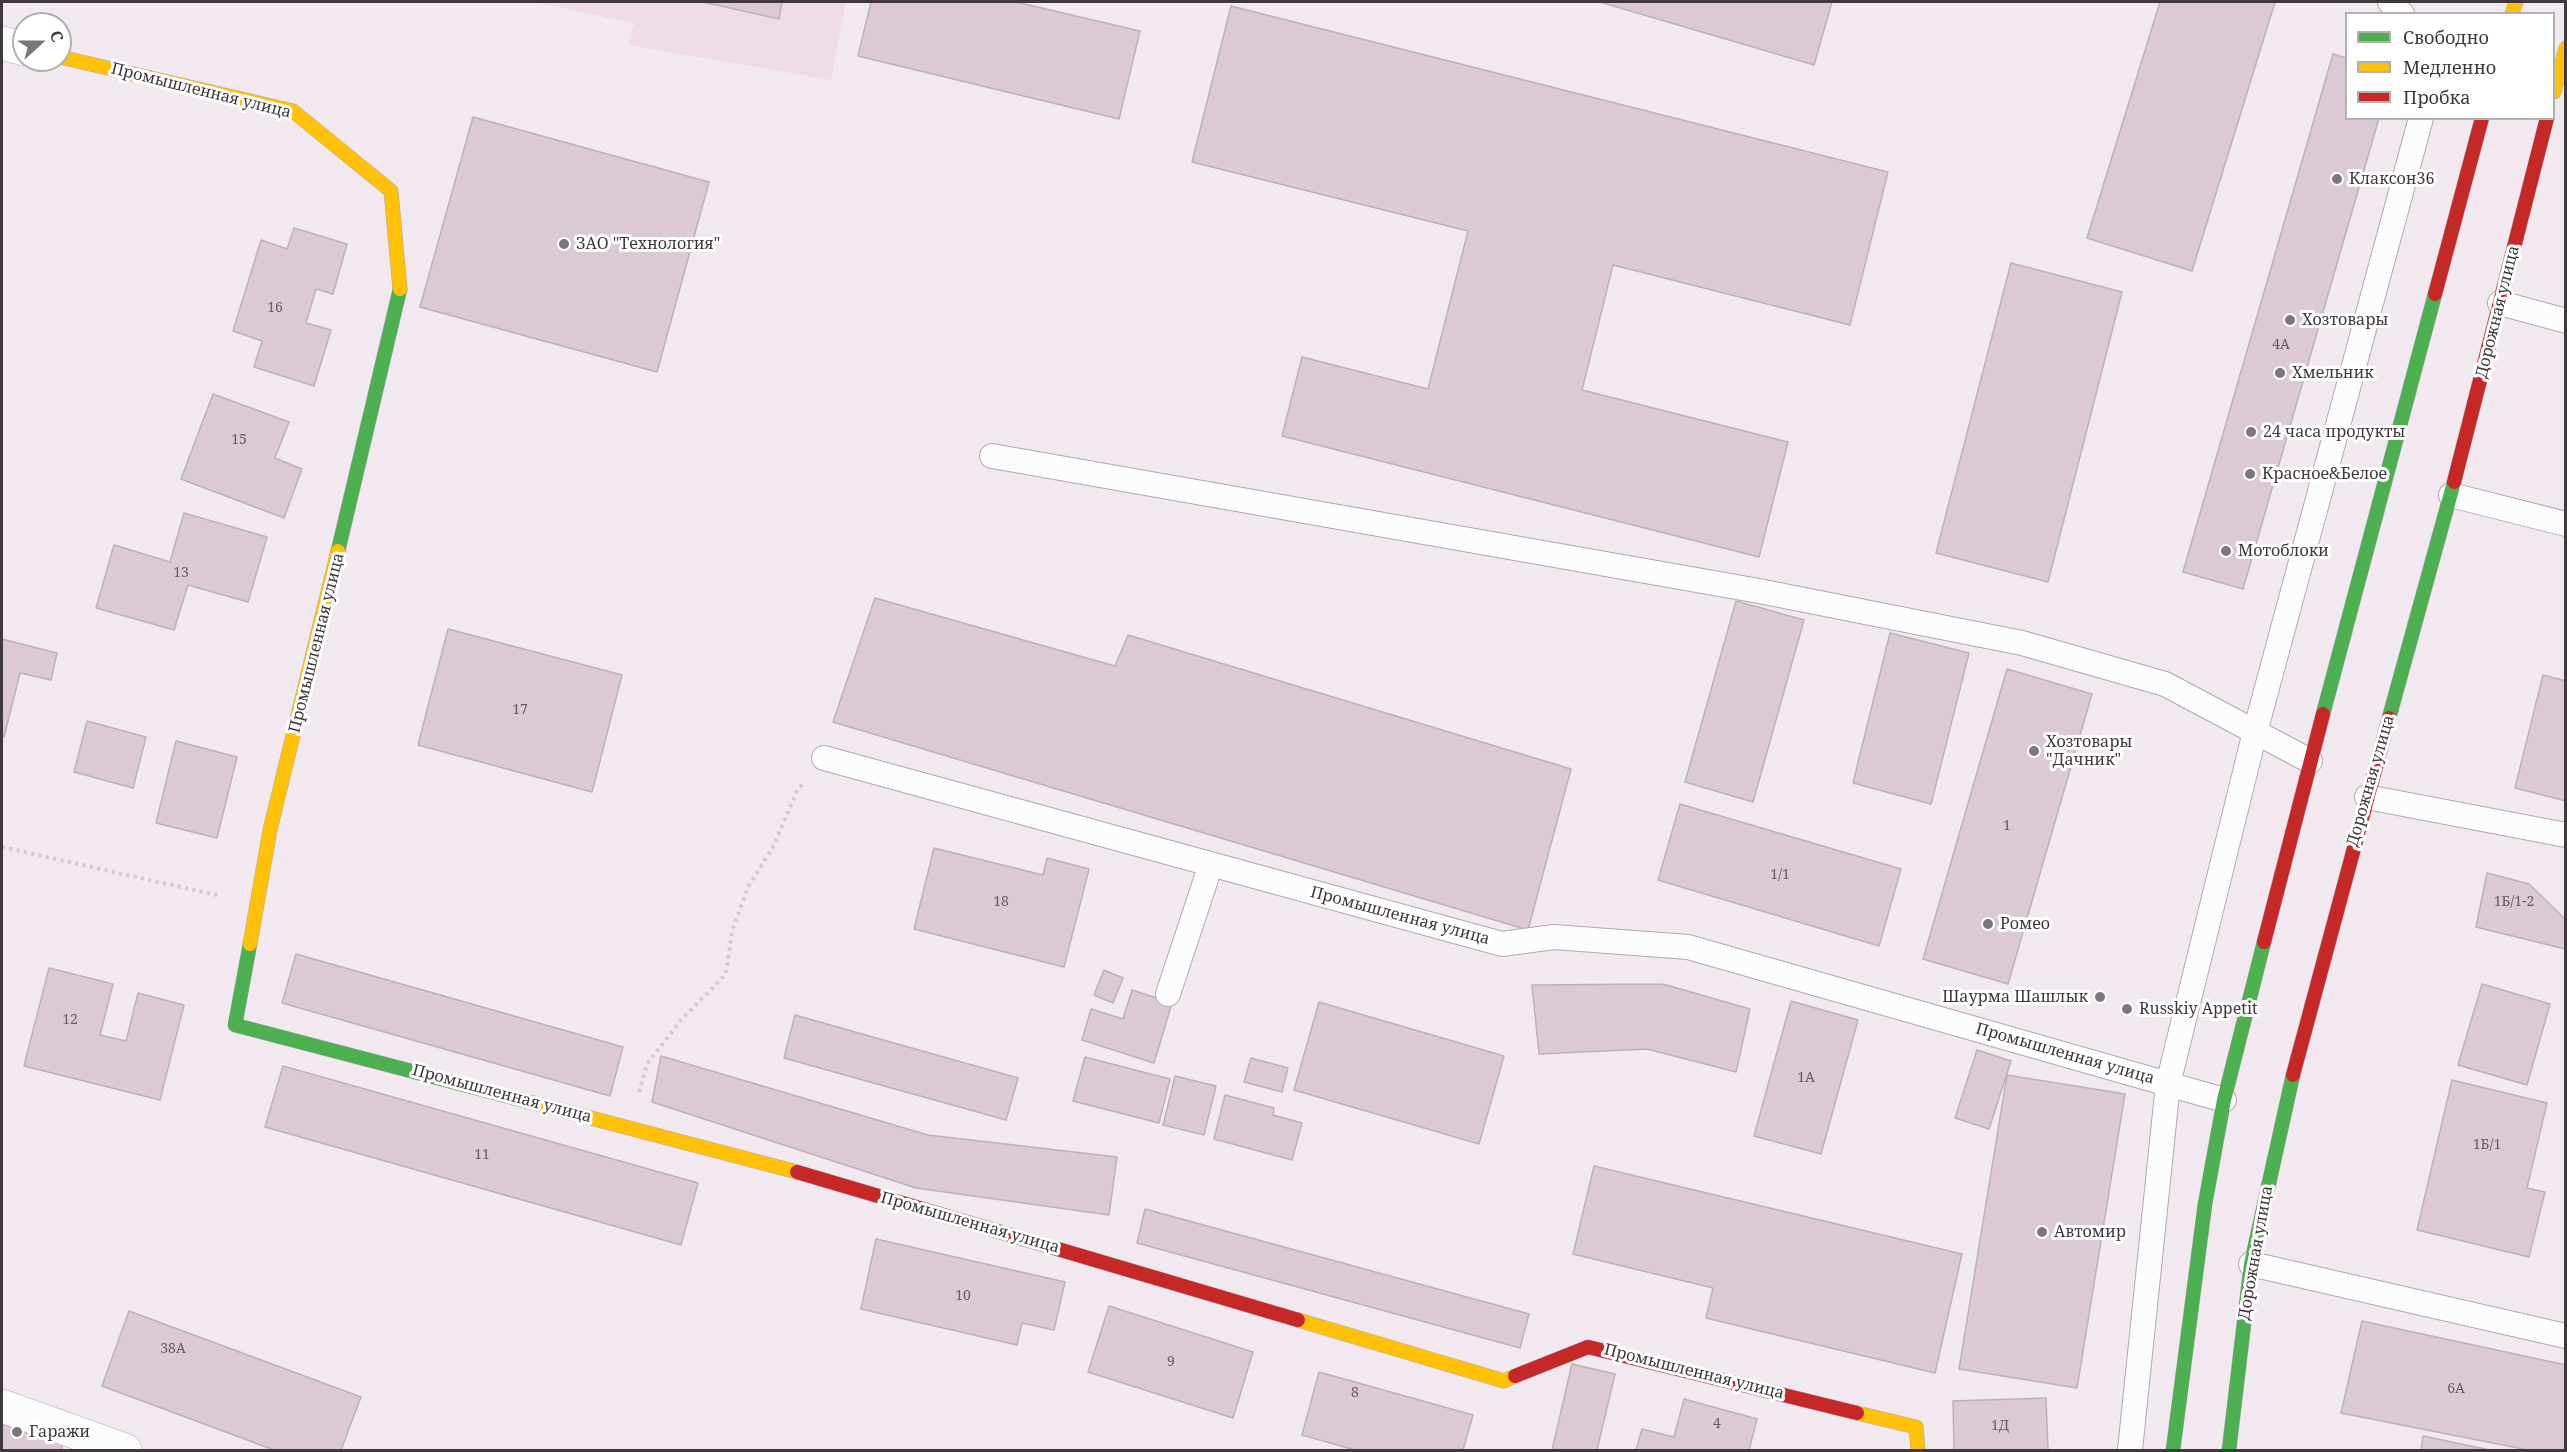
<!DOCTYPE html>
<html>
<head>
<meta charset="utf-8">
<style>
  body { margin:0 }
  #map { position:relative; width:2567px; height:1452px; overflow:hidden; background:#f2e8ef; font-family:"Noto Serif",serif }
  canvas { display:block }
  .frame { position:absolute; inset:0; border:3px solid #3f383c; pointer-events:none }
  .legend { position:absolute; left:2345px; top:12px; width:210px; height:108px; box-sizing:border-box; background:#fff; border:2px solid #b2afb1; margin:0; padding:8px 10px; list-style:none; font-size:18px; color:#3f383c }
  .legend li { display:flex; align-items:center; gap:12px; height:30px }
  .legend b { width:30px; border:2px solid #b2afb1 }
  .north { position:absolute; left:12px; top:12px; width:60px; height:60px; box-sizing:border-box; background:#fff; border:2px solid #b2afb1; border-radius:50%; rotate:69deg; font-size:16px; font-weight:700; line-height:24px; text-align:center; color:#3f383c }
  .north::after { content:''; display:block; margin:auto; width:21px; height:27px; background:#7e767b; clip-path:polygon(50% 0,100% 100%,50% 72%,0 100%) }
</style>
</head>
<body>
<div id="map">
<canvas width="2567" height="1452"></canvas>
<div class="frame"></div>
<ul class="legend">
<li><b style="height:8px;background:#4caf50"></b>Свободно</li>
<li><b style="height:8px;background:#ffc107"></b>Медленно</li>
<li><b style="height:8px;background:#c62828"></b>Пробка</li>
</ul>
<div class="north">С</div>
</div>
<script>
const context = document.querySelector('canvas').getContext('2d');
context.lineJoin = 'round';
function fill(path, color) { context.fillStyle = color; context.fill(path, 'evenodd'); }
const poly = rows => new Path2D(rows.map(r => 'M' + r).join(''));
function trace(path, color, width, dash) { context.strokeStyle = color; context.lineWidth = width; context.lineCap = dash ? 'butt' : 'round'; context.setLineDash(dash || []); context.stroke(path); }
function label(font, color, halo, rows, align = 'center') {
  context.font = font + ' "Noto Serif",serif'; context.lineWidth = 6; context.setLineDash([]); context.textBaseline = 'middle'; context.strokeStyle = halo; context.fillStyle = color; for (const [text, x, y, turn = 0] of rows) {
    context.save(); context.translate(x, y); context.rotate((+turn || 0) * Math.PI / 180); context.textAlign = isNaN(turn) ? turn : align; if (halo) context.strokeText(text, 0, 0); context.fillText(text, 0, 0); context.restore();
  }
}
const built = poly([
  [535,2,846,2,831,80,629,45,634,23]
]);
const building = poly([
  [703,2,782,2,779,19,703,2],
  [871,2,1016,2,1140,31,1119,119,858,56,871,2],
  [1600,2,1832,2,1814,65,1600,2],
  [2160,2,2275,2,2192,271,2087,238,2160,2],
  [1231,6,1888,172,1850,325,1613,265,1582,390,1788,442,1759,557,1282,436,1302,357,1428,389,1468,231,1192,162,1231,6],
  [2333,54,2346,58,2346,118,2379,118,2243,589,2183,572,2333,54],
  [473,117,709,182,657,372,420,307,473,117],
  [294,228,347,244,333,294,316,289,306,323,331,330,314,386,254,367,262,341,233,331,261,240,287,249,294,228],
  [2011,263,2122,292,2048,582,1936,553,2011,263],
  [213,394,289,422,275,458,302,469,284,518,181,479,213,394],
  [184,513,267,537,248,602,188,585,174,630,96,608,114,545,170,562,184,513],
  [875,598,1115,666,1128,635,1571,769,1528,930,833,722,875,598],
  [1736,601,1804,620,1753,802,1685,782,1736,601],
  [448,629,622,675,592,792,418,745,448,629],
  [1890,633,1969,653,1931,804,1853,783,1890,633],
  [2,639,57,653,51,680,20,673,4,737,2,736,2,639],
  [2007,669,2092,694,2008,984,1923,959,2007,669],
  [2543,675,2566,681,2566,801,2515,788,2543,675],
  [87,721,146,737,133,788,74,772,87,721],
  [176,741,237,757,217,838,156,823,176,741],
  [1680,804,1901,869,1879,946,1658,880,1680,804],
  [934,848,1043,875,1047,858,1089,869,1064,967,914,929,934,848],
  [2487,873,2529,884,2566,920,2565,949,2476,927,2487,873],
  [296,954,623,1047,610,1096,282,1003,296,954],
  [49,968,113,984,100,1035,126,1041,138,993,184,1005,160,1100,24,1066,49,968],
  [1104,970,1123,978,1113,1003,1094,995,1104,970],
  [1663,984,1750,1009,1736,1072,1647,1049,1539,1054,1532,985,1663,984],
  [2482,984,2550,1004,2527,1085,2458,1065,2482,984],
  [1132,990,1172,1003,1154,1063,1082,1040,1091,1009,1123,1019,1132,990],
  [1791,1001,1858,1020,1821,1154,1754,1136,1791,1001],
  [1319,1002,1504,1056,1479,1144,1294,1090,1319,1002],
  [795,1015,1018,1078,1006,1120,784,1058,795,1015],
  [1977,1050,2011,1061,1989,1129,1955,1118,1977,1050],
  [661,1056,928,1135,1117,1157,1109,1215,916,1188,652,1102,661,1056],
  [1085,1057,1170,1079,1159,1123,1073,1101,1085,1057],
  [1251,1058,1288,1068,1282,1092,1244,1082,1251,1058],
  [283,1066,698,1183,681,1245,265,1127,283,1066],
  [2007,1075,2125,1094,2077,1388,1959,1369,2007,1075],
  [1175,1076,1216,1086,1204,1135,1163,1125,1175,1076],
  [2452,1080,2547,1103,2527,1188,2545,1192,2529,1257,2417,1230,2452,1080],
  [1225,1095,1274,1108,1273,1115,1302,1123,1292,1160,1214,1139,1225,1095],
  [1594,1166,1962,1254,1935,1373,1706,1318,1713,1288,1573,1254,1594,1166],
  [1145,1209,1529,1314,1520,1348,1137,1243,1145,1209],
  [876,1239,1065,1282,1054,1330,1022,1323,1017,1345,861,1309,876,1239],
  [1109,1306,1253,1352,1233,1418,1088,1372,1109,1306],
  [129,1311,361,1397,341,1450,274,1450,102,1386,129,1311],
  [2362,1321,2566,1365,2566,1450,2528,1450,2341,1413,2362,1321],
  [1572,1364,1615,1374,1597,1450,1552,1450,1572,1364],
  [1319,1372,1473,1415,1463,1450,1355,1450,1302,1435,1319,1372],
  [2046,1398,2048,1450,1954,1450,1953,1401,2046,1398],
  [1684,1399,1757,1419,1749,1450,1636,1450,1642,1429,1674,1437,1684,1399],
  [2,1424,64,1441,61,1450,2,1450,2,1424],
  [2423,1436,2490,1450,2421,1450,2423,1436]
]);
const path = poly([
  [2,847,221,896],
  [639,1092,647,1064,682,1019,726,974,732,931,748,887,773,847,797,791,804,782]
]);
const lane = poly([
  [2390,2,2402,14],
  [2500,303,2566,321],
  [992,456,1759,591,2022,643,2165,684,2310,761],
  [2451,495,2566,524],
  [824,758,1502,944,1554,937,1688,947,2224,1100],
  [2367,797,2566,835],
  [1168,994,1211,864],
  [2251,1264,2566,1336],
  [2130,1450,2168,1084,2255,732,2421,118]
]);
const street = poly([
  [2,43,24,49],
  [2,1406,125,1450]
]);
const fast = poly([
  [338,551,400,289],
  [2323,714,2435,294],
  [2389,718,2454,482],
  [250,944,235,1025,526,1101],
  [2173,1450,2205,1204,2224,1100,2264,942],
  [2229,1450,2251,1264,2293,1075]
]);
const slow = poly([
  [2512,14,2516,2],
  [60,57,293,111,391,191,400,289],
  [2554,92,2566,48],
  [250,944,270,830,338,551],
  [526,1101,797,1172],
  [1298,1320,1504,1381,1515,1376],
  [1857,1413,1916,1427,1918,1450]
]);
const jam = poly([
  [2435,294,2482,118],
  [2454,482,2547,118],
  [2264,942,2323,714],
  [2293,1075,2389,718],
  [797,1172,1298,1320],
  [1515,1376,1588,1347,1857,1413]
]);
const markers = [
  [2337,179,6,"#7e767b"],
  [564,244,6,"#7e767b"],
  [2290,320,6,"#7e767b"],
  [2280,373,6,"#7e767b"],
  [2251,432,6,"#7e767b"],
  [2250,474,6,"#7e767b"],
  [2226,551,6,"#7e767b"],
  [2034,751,6,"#7e767b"],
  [1988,924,6,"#7e767b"],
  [2100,997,6,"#7e767b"],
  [2127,1009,6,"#7e767b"],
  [2042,1232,6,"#7e767b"],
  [17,1432,6,"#7e767b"]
];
const numberNames = [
  ["16",275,308],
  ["4А",2281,345],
  ["15",239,440],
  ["13",181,573],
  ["17",520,710],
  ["1",2007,826],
  ["1/1",1780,875],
  ["18",1001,902],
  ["1Б/1-2",2514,902],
  ["12",70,1020],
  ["1А",1806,1078],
  ["1Б/1",2487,1145],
  ["11",482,1155],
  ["10",963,1296],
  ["38А",173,1349],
  ["9",1171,1362],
  ["6А",2456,1389],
  ["8",1355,1393],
  ["4",1717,1424],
  ["1Д",2000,1426]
];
const streetNames = [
  ["Промышленная улица",201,91,14],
  ["Дорожная улица",2498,312,-76],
  ["Промышленная улица",317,643,-76],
  ["Дорожная улица",2371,781,-74],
  ["Промышленная улица",1400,916,15],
  ["Промышленная улица",2065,1054,16],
  ["Промышленная улица",502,1094,15],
  ["Промышленная улица",970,1223,16],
  ["Дорожная улица",2256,1253,-80],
  ["Промышленная улица",1694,1372,14]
];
const poiNames = [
  ["Клаксон36",2349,179],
  ["ЗАО \"Технология\"",576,244],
  ["Хозтовары",2302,320],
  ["Хмельник",2292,373],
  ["24 часа продукты",2263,432],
  ["Красное&Белое",2262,474],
  ["Мотоблоки",2238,551],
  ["Хозтовары",2046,742],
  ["\"Дачник\"",2046,760],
  ["Ромео",2000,924],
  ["Шаурма Шашлык",2088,997,"right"],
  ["Russkiy Appetit",2139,1009],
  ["Автомир",2054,1232],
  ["Гаражи",29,1432]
];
fill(built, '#eddce8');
fill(building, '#dcc9d6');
trace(building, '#b9b2b7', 1.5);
trace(lane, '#b1a9af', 26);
trace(street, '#b1a9af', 34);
trace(fast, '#b1a9af', 15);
trace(slow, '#b1a9af', 15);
trace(jam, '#b1a9af', 15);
trace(path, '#cfcbcd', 4, [3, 4.5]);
trace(lane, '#fdfcfd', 24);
trace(street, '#fdfcfd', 33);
trace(fast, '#4caf50', 14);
trace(slow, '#ffc107', 14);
trace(jam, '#c62828', 14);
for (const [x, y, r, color] of markers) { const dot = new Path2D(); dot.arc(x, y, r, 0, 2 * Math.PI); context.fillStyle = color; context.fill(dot); trace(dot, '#fff', 2); }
label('14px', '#665c62', null, numberNames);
label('16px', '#3f383c', '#fff', streetNames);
label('16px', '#3f383c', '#fff', poiNames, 'left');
</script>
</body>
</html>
